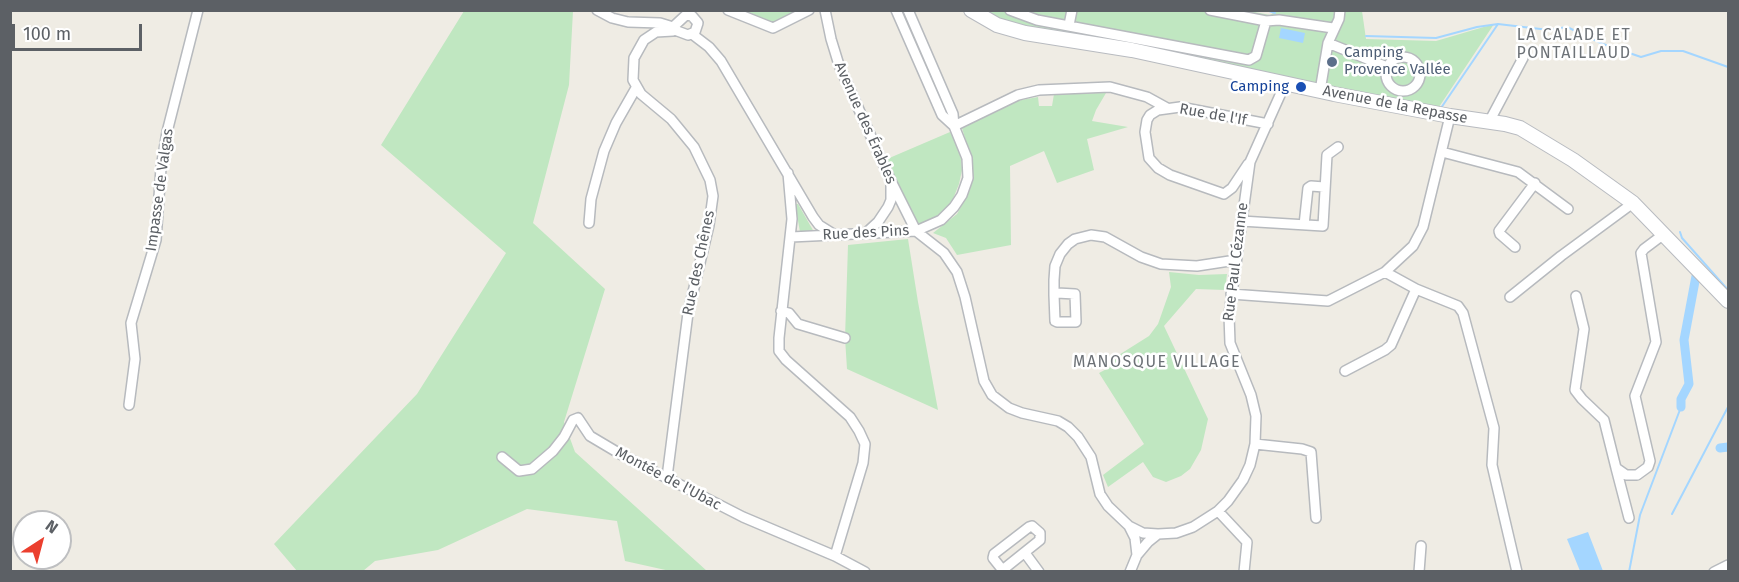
<!DOCTYPE html>
<html>
<head>
<meta charset="utf-8">
<style>
  body { margin:0 }
  #map { position:relative; width:1739px; height:582px; overflow:hidden; background:#efece4; font-family:"Fira Sans",sans-serif }
  canvas { display:block }
  .frame { position:absolute; inset:0; border:12px solid #5c6065; pointer-events:none }
  .north { position:absolute; left:12px; top:510px; width:60px; height:60px; box-sizing:border-box; background:#fff; border:2px solid #bebfc1; border-radius:50%; rotate:36deg; font-size:16px; font-weight:700; line-height:24px; text-align:center; color:#5c6065 }
  .north::after { content:''; display:block; margin:auto; width:21px; height:27px; background:#eb3f2e; clip-path:polygon(50% 0,100% 100%,50% 72%,0 100%) }
  .scale { position:absolute; left:12px; top:24px; width:130px; height:27px; box-sizing:border-box; border:3px solid #5c6065; border-top:0; padding-left:8px; font-size:18px; line-height:21px; white-space:nowrap; color:#5c6065; -webkit-text-stroke:4px #fff; paint-order:stroke }
</style>
</head>
<body>
<div id="map">
<canvas width="1739" height="582"></canvas>
<div class="frame"></div>
<div class="north">N</div>
<div class="scale">100 m</div>
</div>
<script>
const context = document.querySelector('canvas').getContext('2d');
context.lineJoin = 'round';
function fill(path, color) { context.fillStyle = color; context.fill(path, 'evenodd'); }
const poly = rows => new Path2D(rows.map(r => 'M' + r).join(''));
function trace(path, color, width, dash) { context.strokeStyle = color; context.lineWidth = width; context.lineCap = dash ? 'butt' : 'round'; context.setLineDash(dash || []); context.stroke(path); }
function label(font, color, halo, rows, align = 'center') {
  context.font = font + ' "Fira Sans",sans-serif'; context.lineWidth = 5; context.setLineDash([]); context.textBaseline = 'middle'; context.strokeStyle = halo; context.fillStyle = color; for (const [text, x, y, turn = 0] of rows) {
    context.save(); context.translate(x, y); context.rotate((+turn || 0) * Math.PI / 180); context.textAlign = isNaN(turn) ? turn : align; if (halo) context.strokeText(text, 0, 0); context.fillText(text, 0, 0); context.restore();
  }
}
const green = poly([
  [1245,10,1270,15,1276,11,1362,11,1366,39,1436,41,1494,24,1439,107,1081,36,1016,26,983,11],
  [464,11,573,11,569,85,533,223,605,289,564,422,575,452,707,571,670,571,625,561,617,521,527,509,438,550,375,561,363,571,297,571,274,544,417,394,506,253,381,145],
  [741,11,803,11,773,23],
  [1106,93,1096,110,1092,121,1128,127,1087,139,1094,170,1057,183,1044,151,1010,166,1011,245,957,255,946,238,933,233,957,214,970,190,972,162,962,128,1000,107,1021,100,1038,97,1039,106,1052,106,1054,94],
  [950,132,960,150,962,170,959,184,953,199,943,213,928,225,920,226,916,223,887,159],
  [795,204,798,204,814,232,800,232],
  [908,239,918,302,938,410,847,369,845,338,848,245],
  [1169,272,1199,275,1227,274,1225,290,1196,289,1164,326,1208,419,1201,450,1190,469,1181,476,1166,482,1153,477,1143,462,1108,487,1103,475,1144,444,1099,373,1116,364,1114,358,1149,336,1158,324,1171,287]
]);
const water = poly([
  [1281,28,1305,33,1303,43,1279,38],
  [1588,532,1603,571,1580,571,1567,539]
]);
const stream = poly([
  [1266,10,1275,13],
  [1366,36,1436,38,1477,27,1498,24,1549,30,1567,27,1603,44,1641,57,1661,51,1683,51,1728,67],
  [1441,108,1498,24],
  [1680,232,1682,238,1728,290],
  [1672,514,1728,407],
  [1629,572,1640,515,1681,407]
]);
const canal = poly([
  [1681,407,1681,399,1689,384,1684,340,1696,276],
  [1720,448,1728,447]
]);
const street = poly([
  [597,10,612,18,628,22,660,23,673,27],
  [728,10,773,28,809,10],
  [825,10,831,39,839,65,890,179,916,231,944,253,957,272,965,297,984,381,992,395,1009,408,1022,413,1058,421,1068,427,1078,437,1091,457,1100,494,1108,506,1129,526,1135,538,1137,555,1130,572],
  [896,10,942,115,954,126],
  [1010,10,1037,20,1249,60,1256,56,1266,21],
  [1210,10,1266,21,1279,20,1333,28],
  [686,15,692,16,698,23,695,32,688,35,672,29,673,27,686,15],
  [1069,25,1072,10],
  [692,34,709,47,721,61,813,217,819,225,835,235],
  [1328,43,1387,67],
  '1386 74a17 17 0 1 1 34 0a17 17 0 1 1-34 0Z',
  [1320,91,1328,43,1339,19,1340,10],
  [1489,122,1523,58],
  [954,126,1018,95,1039,90,1110,87,1147,97,1167,108],
  [1442,152,1518,172,1568,209],
  [1248,164,1232,188,1224,194,1170,175,1158,168,1149,158,1145,132,1147,120,1150,115,1158,110,1180,107,1268,124],
  [788,173,792,219,779,338,779,351,786,360,850,417,859,431,865,444,863,463,835,556],
  [1241,221,1323,226,1327,155,1338,147],
  [589,223,591,199,604,151,616,123,636,88],
  [1304,225,1308,188,1311,186,1324,187],
  [866,233,878,222,888,207,891,200,891,185],
  [791,237,916,231,941,220,954,207,962,195,968,178,967,158,954,126,953,114,908,10],
  [1515,247,1500,234,1499,231,1535,183],
  [1385,272,1413,246,1423,227,1450,116],
  [1231,294,1328,301,1385,272,1416,289,1458,306,1463,313,1494,428,1492,465,1517,572],
  [1054,295,1057,293,1075,294,1076,322,1057,322,1055,321,1054,295,1054,280,1055,266,1060,254,1068,244,1075,239,1091,235,1105,237,1141,257,1161,264,1197,266,1236,260],
  [1576,296,1584,329,1575,390,1582,399,1604,420,1616,468,1626,475,1637,475,1648,467,1650,461,1635,396,1656,342,1641,253,1644,249,1664,234],
  [1510,297,1561,256,1633,203],
  [781,311,789,313,798,324,845,338],
  [1345,371,1385,350,1391,345,1416,289],
  [129,405,135,359,131,323,156,240,161,168,167,132,198,10],
  [1255,444,1302,449,1311,452,1316,518],
  [502,457,519,471,532,469,553,451,564,437,573,420,578,418,590,436,622,455,743,517,835,556,865,572],
  [1616,468,1629,518],
  [667,477,688,313,709,225,713,196,710,180,694,147,671,119,641,94,633,80,634,58,644,40,656,32,673,31],
  [1218,511,1247,542,1244,572],
  [1032,526,1040,533,1040,540,1005,568,1001,568,993,558,994,554,1029,527,1032,526],
  [1129,526,1143,533,1158,534,1176,533,1193,527,1218,511,1228,501,1243,480,1250,465,1255,444,1256,416,1251,395,1230,343,1229,315,1250,162,1285,84],
  [1025,553,1039,572],
  [1137,555,1148,542,1158,534],
  [1419,572,1421,546],
  [1714,572,1728,565]
]);
const secondary = poly([
  [971,10,997,25,1025,33,1132,50,1334,94,1450,116,1505,124,1520,128,1573,160,1633,203,1728,301]
]);
const markers = [
  [1332,62,6,"#5c6f8a"],
  [1301,87,6,"#1a4fb4"]
];
const serviceNames = [
  ["Camping",1344,53],
  ["Provence Vallée",1344,70]
];
const transitNames = [
  ["Camping",1289,87]
];
const streetNames = [
  ["Avenue de la Repasse",1395,105,11],
  ["Rue de l'If",1213,115,10],
  ["Avenue des Érables",865,123,66],
  ["Impasse de Valgas",160,190,-82],
  ["Rue des Pins",866,233,-3],
  ["Rue Paul Cézanne",1236,262,-83],
  ["Rue des Chênes",699,263,-78],
  ["Montée de l'Ubac",668,479,28]
];
const neighbourhoodNames = [
  ["LA CALADE ET",1574,36],
  ["PONTAILLAUD",1574,54],
  ["MANOSQUE VILLAGE",1157,363]
];
fill(green, '#c0e7c1');
fill(water, '#a4d6ff');
trace(stream, '#a4d6ff', 2);
trace(canal, '#a4d6ff', 9);
trace(street, '#b7babe', 12);
trace(secondary, '#b8bbc0', 16);
trace(street, '#fff', 9);
trace(secondary, '#fff', 14);
for (const [x, y, r, color] of markers) { const dot = new Path2D(); dot.arc(x, y, r, 0, 2 * Math.PI); context.fillStyle = color; context.fill(dot); trace(dot, '#fff', 2); }
label('15px', '#4e5e75', '#fff', serviceNames, 'left');
label('15px', '#164399', '#fff', transitNames, 'right');
label('15px', '#5c6065', '#fff', streetNames);
context.letterSpacing = '1.5px';
label('16px', '#6d7277', '#fff', neighbourhoodNames);
context.letterSpacing = '0px';
</script>
</body>
</html>
